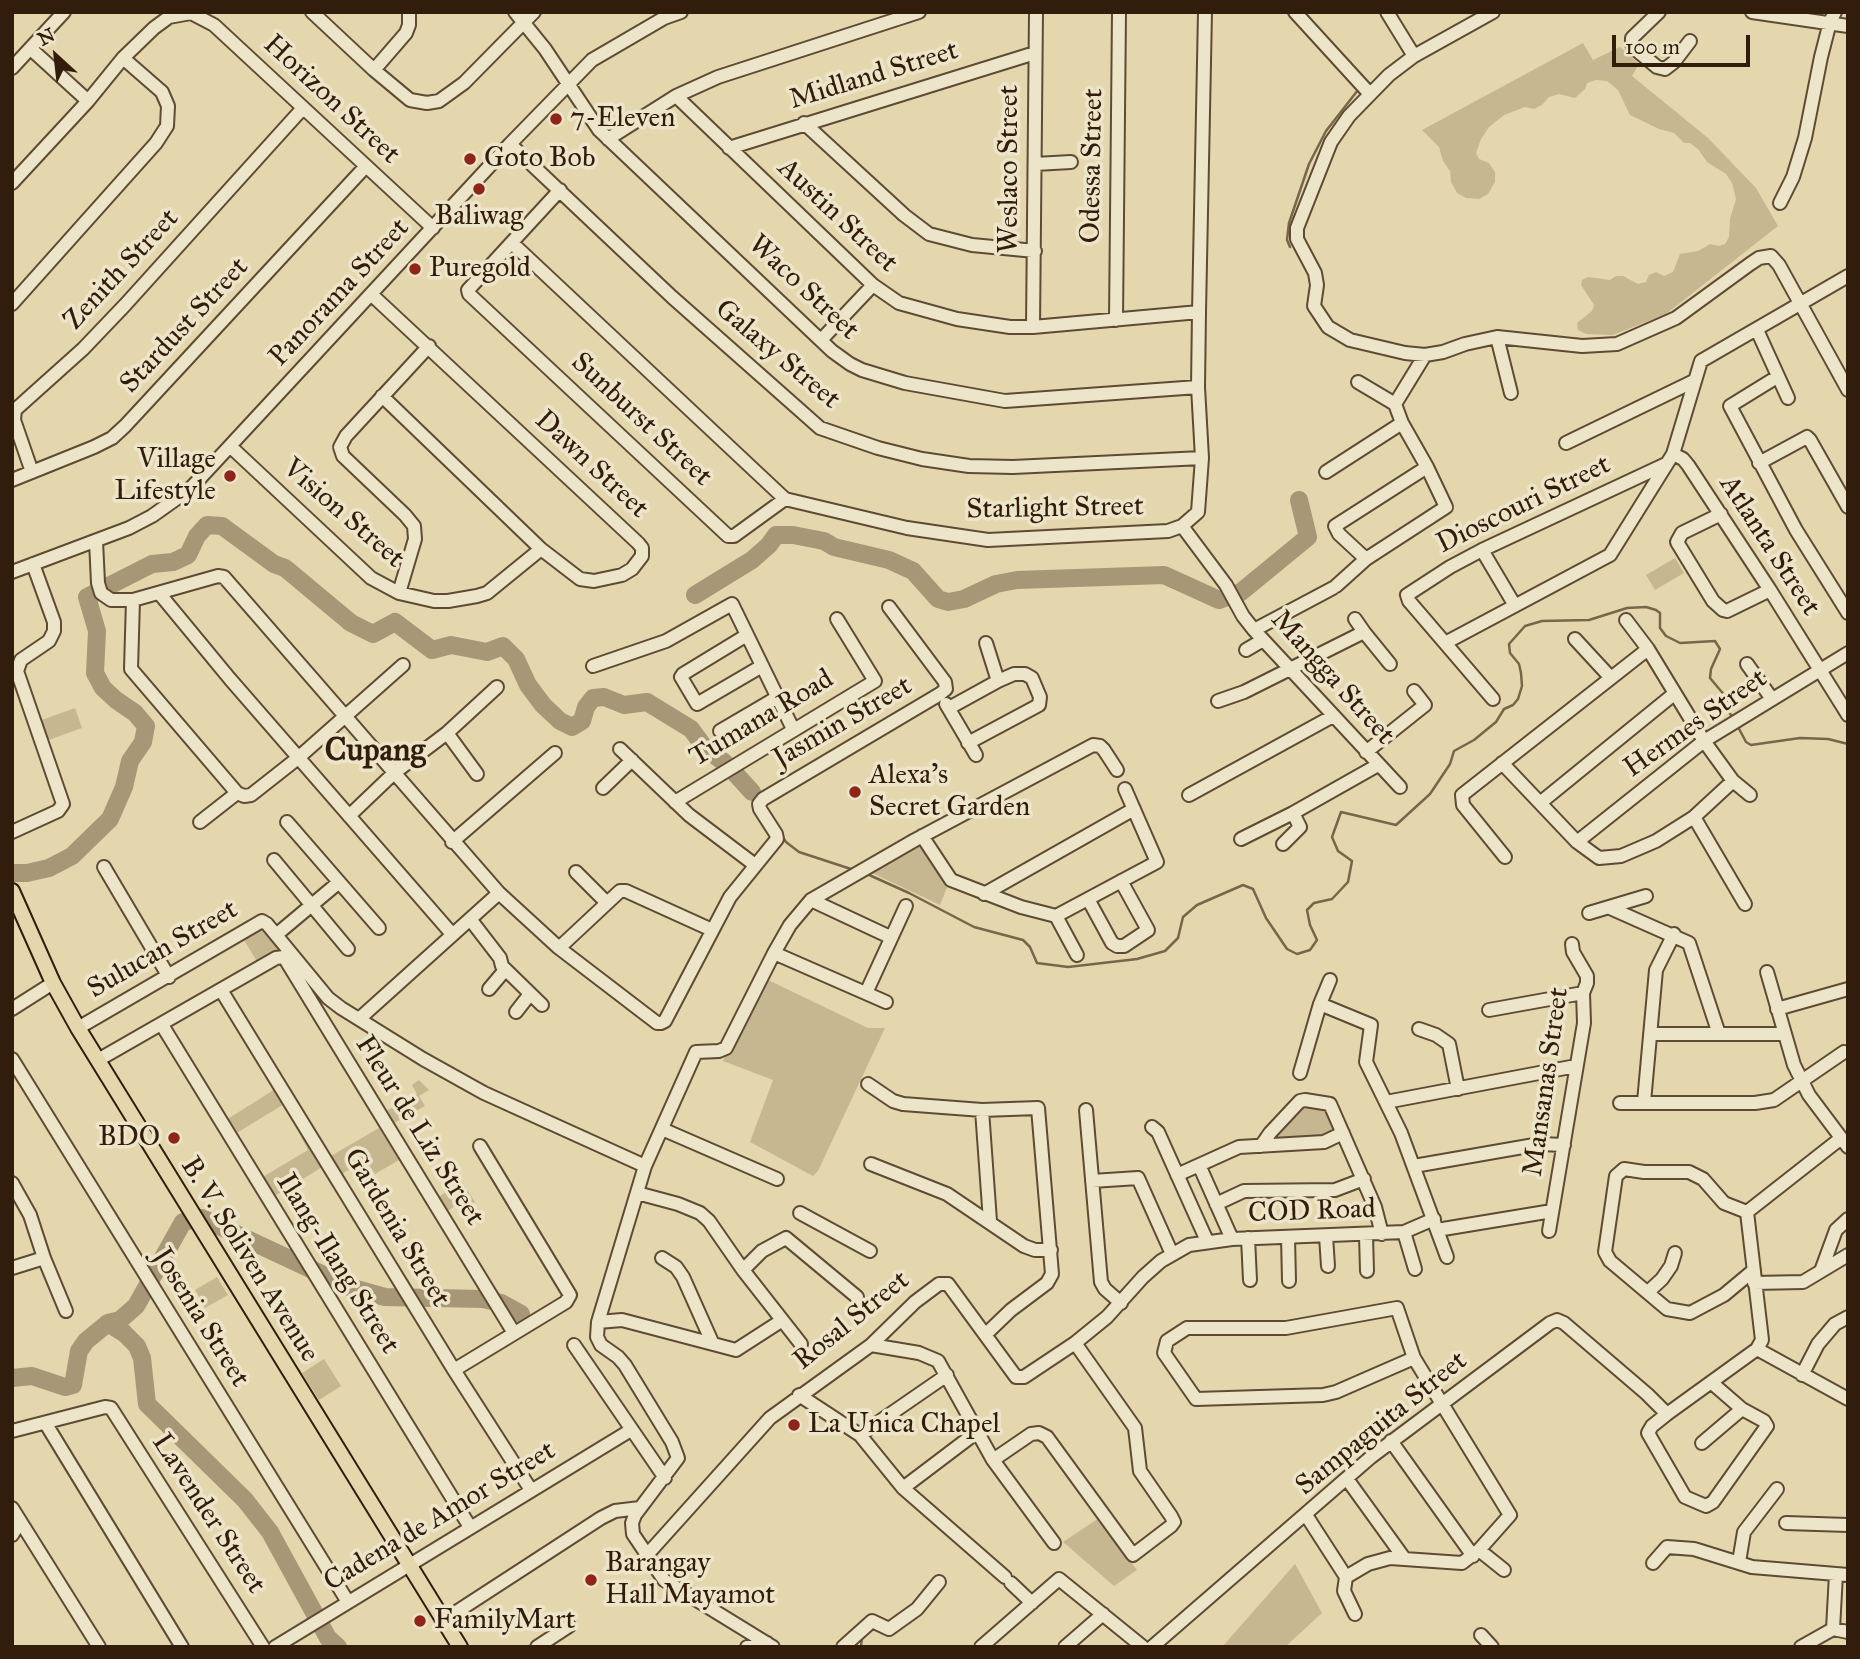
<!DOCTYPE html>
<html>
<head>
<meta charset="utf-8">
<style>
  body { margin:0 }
  #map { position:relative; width:1860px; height:1659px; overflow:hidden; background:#e4d7ad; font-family:"IM FELL Great Primer",serif }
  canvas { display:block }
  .frame { position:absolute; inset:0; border:14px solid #321c0b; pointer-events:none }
  .north { position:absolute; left:21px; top:21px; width:70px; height:70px; -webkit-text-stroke:5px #ede5ca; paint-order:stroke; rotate:333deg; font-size:19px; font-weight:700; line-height:28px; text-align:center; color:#321c0b }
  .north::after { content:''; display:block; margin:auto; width:24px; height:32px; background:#321c0b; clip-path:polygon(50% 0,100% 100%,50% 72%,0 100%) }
  .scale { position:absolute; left:1612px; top:35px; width:138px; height:32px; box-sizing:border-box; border:4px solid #321c0b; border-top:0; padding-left:9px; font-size:21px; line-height:24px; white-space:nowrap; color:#321c0b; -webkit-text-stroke:5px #ede5ca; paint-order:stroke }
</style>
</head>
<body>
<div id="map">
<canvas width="1860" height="1659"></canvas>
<div class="frame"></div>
<div class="north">N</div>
<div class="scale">100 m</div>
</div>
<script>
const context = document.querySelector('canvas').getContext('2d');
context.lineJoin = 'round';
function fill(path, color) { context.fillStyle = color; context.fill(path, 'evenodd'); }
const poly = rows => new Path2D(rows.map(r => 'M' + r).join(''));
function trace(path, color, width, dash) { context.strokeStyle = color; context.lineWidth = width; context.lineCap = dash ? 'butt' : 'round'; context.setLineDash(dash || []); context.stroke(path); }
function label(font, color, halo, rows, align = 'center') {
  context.font = font + ' "IM FELL Great Primer",serif'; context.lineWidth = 7; context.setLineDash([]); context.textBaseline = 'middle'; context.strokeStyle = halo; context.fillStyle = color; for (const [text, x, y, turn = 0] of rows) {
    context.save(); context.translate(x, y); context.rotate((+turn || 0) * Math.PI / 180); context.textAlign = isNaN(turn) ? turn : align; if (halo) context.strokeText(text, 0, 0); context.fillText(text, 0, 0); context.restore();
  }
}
const green = poly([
  [1583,43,1593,60,1620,47,1639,64,1632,76,1708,138,1756,188,1778,226,1666,314,1613,335,1586,334,1578,330,1577,323,1592,311,1594,305,1581,285,1582,280,1588,277,1610,280,1616,276,1623,276,1638,284,1646,282,1649,275,1656,272,1664,276,1673,272,1680,254,1698,251,1710,244,1719,246,1725,244,1729,237,1730,219,1736,199,1732,183,1726,174,1707,162,1698,149,1690,143,1684,143,1674,133,1659,129,1630,115,1618,90,1607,81,1596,80,1587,83,1585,89,1575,98,1559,94,1549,97,1542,105,1534,109,1525,107,1504,115,1489,127,1481,139,1476,153,1479,159,1489,163,1495,172,1495,182,1488,194,1479,199,1466,198,1457,193,1451,182,1450,171,1443,161,1439,147,1422,130],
  [1675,558,1684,573,1655,590,1646,575],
  [75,708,82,728,46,741,39,721],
  [921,842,948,885,940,905,870,872],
  [264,925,283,949,258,963,242,937],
  [764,978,868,1028,885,1028,818,1171,813,1176,750,1142,773,1080,723,1061],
  [419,1080,429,1090,419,1096,425,1106,392,1124,384,1112,417,1094,412,1085],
  [277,1088,286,1103,235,1134,226,1120],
  [1305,1103,1328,1106,1338,1130,1322,1137,1272,1140,1273,1135],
  [379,1128,399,1160,375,1174,366,1160,340,1175,329,1157],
  [305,1135,324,1166,273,1197,261,1178,308,1150,301,1137],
  [459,1177,475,1202,469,1206,465,1200,446,1212,437,1198,458,1184,456,1179],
  [217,1277,228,1295,205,1308,195,1290],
  [324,1359,341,1386,319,1400,302,1373],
  [1099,1518,1137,1570,1114,1586,1063,1542],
  [1295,1564,1322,1613,1285,1647,1222,1647]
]);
const stream = poly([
  [1290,247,1287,240,1289,223,1309,164,1326,131,1358,90],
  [1737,725,1746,742,1751,745,1800,738,1828,739,1848,744],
  [752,792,758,799],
  [782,836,786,842,799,852,854,870],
  [867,874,909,893,974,927,1023,940,1030,947,1037,963,1068,967,1137,959,1165,951,1178,938,1183,917,1197,905,1243,885,1253,889,1266,918,1287,949,1297,954,1310,950,1317,940,1310,925,1307,910,1314,903,1332,899,1348,882,1352,861,1338,851,1332,837,1341,812,1396,825,1430,794,1450,764,1454,751,1474,740,1496,722,1504,709,1513,705,1518,699,1522,686,1521,673,1519,664,1510,653,1509,644,1525,626,1542,621,1589,620,1627,608,1646,607,1656,610,1660,613,1660,628,1666,636,1680,643,1715,641,1720,649,1711,669,1710,678,1726,697,1728,711,1734,719],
  [861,1647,862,1636]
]);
const river = poly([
  [695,595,752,560,769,545,776,535,793,535,824,541,834,547,889,560,913,571,938,599,948,602,964,599,996,584,1017,580,1164,575,1219,600,1241,592,1308,537,1299,500],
  [732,770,752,792],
  [12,873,27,873,49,868,72,856,110,819,124,787,130,761,143,742,146,726,135,713,116,700,103,688,95,673,97,631,87,597,152,564,173,562,188,555,197,536,207,525,222,526,274,564,285,568,351,623,373,634,395,622,432,650,451,645,487,652,503,646,516,659,528,685,543,705,560,721,572,727,582,721,586,707,593,698,604,697,624,705,647,702,691,729,705,748,725,763],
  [108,1323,124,1333,137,1346,142,1358,147,1404,245,1500,270,1532,328,1638,338,1647],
  [12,1378,32,1376,65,1387,73,1385,79,1351,86,1341,108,1323,120,1320,136,1306,183,1222,202,1218,349,1287,385,1297,483,1299,501,1303,521,1314]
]);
const minor = poly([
  [312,12,374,70,410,100,427,103,439,101,464,83,534,12],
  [515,12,545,49,599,130,832,351,850,364,862,370,905,383,1005,401,1198,387],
  [1295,12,1369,93],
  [1387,12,1414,56],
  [1493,12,1414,56,1389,75,1349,116,1331,142,1297,228,1297,239,1315,273,1317,285,1314,306,1328,327,1350,340,1405,353,1425,355,1443,352,1465,344,1497,337,1582,346,1617,344,1676,318,1750,264,1759,258,1771,256,1779,265,1848,390],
  [1659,12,1632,38,1632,44,1634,48,1657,67,1665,69,1674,62,1690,41],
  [1752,12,1848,26],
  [31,49,88,101],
  [12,68,64,12],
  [374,70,406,33,409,25,409,12],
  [676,96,873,285,899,303,957,319,1010,327,1033,327,1199,312],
  [804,123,904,215,929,234,972,245,1035,251],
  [608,139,676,96,718,77,919,12],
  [510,144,672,297,820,428,878,448,922,459,969,466,1013,467,1202,458],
  [729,148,1035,53],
  [1035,164,1071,162],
  [12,183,88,101,123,58,154,28,169,17,191,13,214,25,433,228],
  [560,190,468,290,469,294,728,536,734,536,785,499],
  [1780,203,1793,177,1805,138,1821,57,1830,22,1835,12],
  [512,243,785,499,907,528,988,540,1168,531,1182,526,1198,512,1202,458,1198,387,1199,312,1205,12],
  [372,295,638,543,642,548,642,556,632,569,622,575,594,581,580,579,541,549,382,396],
  [12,304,156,143,167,126,168,106,162,92,123,58],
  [1116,320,1119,12],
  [1033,327,1036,12],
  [1757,330,1788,398],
  [1497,337,1511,393],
  [821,340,873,285],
  [1777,377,1730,406,1796,530,1848,613],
  [1395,404,1425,355],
  [1566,443,1694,381],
  [231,447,371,578,399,593,434,601,448,601,477,596,487,593,541,549],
  [1673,454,1683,459,1688,465,1770,590,1848,715],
  [1759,463,1807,437,1810,440,1848,507],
  [32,472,14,420,15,410,83,349,125,305,303,108],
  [1326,472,1402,423],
  [12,480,94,447,112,438,125,426,366,166],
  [1721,514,1682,533,1677,542,1713,601,1723,610,1727,611,1770,590],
  [1182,526,1226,585,1243,616,1254,630,1400,787],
  [96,541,98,583,101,593,111,600,133,600,218,576,224,577,499,893,559,948,657,1023,661,1023,665,1021,730,897,777,839,776,834,760,809,759,804,763,799,940,694,946,689,945,682,889,607],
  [1482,550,1514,604],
  [1366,559,1339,534,1335,526,1427,467],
  [12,572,129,528,152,516,190,489,510,144,592,60,664,18,681,12],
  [1336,586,1366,559,1446,507,1427,467,1402,423,1395,404,1358,382],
  [159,593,230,679,452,934],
  [399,593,415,539,414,526,405,515,343,456,340,447,346,436,429,346],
  [133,600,131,669,237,793,244,796,251,795,298,758,403,665],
  [1626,620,1648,649,1704,741,1733,781,1750,795],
  [1254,630,1333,588],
  [1364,632,1390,664],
  [747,635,683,674,681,677,697,704,762,666],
  [1575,639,1611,678],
  [986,643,998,681],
  [1445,643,1610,555,1673,454,1701,361,1848,276],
  [1246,650,1263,640],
  [1747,664,1772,699],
  [593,666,666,641,732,604,793,729],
  [1493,699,1409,601,1407,595,1450,567,1482,550,1666,464],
  [1218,701,1244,692,1364,632,1355,619],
  [946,704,976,755],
  [949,708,998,681,1014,674,1025,674,1032,678,1040,697,1039,705,968,743],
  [720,731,778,697],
  [447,733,477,774],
  [620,749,689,815,755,865],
  [1366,752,1425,705,1414,691],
  [1502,763,1577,842,1599,858,1621,856,1656,841,1694,817,1733,781],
  [603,788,632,760],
  [1189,795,1333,716],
  [675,802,875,681,837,619],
  [1540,803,1674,694],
  [349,816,394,773,447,733,497,687],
  [1694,817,1745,904],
  [200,822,237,793],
  [287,822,379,928],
  [12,832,58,811,63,804,17,671,21,660,49,641,54,631,54,622,33,564],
  [922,836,951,880,1021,907,1056,916,1077,955],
  [1241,839,1293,813,1378,765],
  [452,842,555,753],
  [1577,842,1704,741,1848,653],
  [1283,844,1300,827,1293,813],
  [1505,857,1463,805,1462,795,1648,649],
  [274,860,348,949],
  [104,867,169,977],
  [576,872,606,902],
  [984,894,1134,809],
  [1088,899,1112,943,1117,946,1124,946,1148,930,1121,881],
  [811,900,890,937],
  [1610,908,1689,943,1719,1034],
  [1589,913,1646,896],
  [1056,916,1157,862,1125,789],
  [470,919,500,958,502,966,542,1005],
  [276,935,338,883],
  [559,948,620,891,626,891,712,930],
  [774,953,886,1002],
  [1767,972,1794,1065,1809,1095,1848,1147],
  [489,989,505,970],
  [221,990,454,1370,531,1490],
  [866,993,906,906],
  [1320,1004,1371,1025,1366,1062,1401,1133,1447,1257],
  [12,1009,53,983],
  [1777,1009,1848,989],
  [1489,1010,1583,993],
  [516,1012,530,994],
  [359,1019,499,893],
  [162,1025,470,1527],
  [78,1028,262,921,267,924,328,998,341,1008,423,1059,484,1093,645,1166],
  [1419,1029,1436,1035,1449,1044,1458,1089],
  [1650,1034,1783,1034],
  [12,1059,348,1602],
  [98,1060,276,958,284,957,514,1333],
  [1300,1073,1320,1004,1330,980],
  [868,1084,893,1101,903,1104,982,1110,1038,1108,1052,1274,1047,1283,1011,1310,986,1334],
  [1386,1102,1576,1066],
  [1644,1102,1656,970,1674,934],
  [1620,1103,1755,1103,1774,1100,1844,1052],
  [982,1110,990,1221],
  [1086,1110,1101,1282,1105,1289,1121,1303],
  [1152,1127,1158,1132,1207,1241],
  [662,1129,777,1179],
  [1261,1146,1270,1133,1300,1101,1305,1100,1330,1104,1375,1207,1382,1234],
  [871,1164,947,1194,1024,1246,1035,1250,1051,1250],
  [1199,1165,1232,1239],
  [1414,1166,1540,1144,1564,1145],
  [1177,1175,1239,1147,1324,1142,1343,1133],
  [1092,1181,1138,1178,1172,1254],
  [12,1183,30,1215,44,1258,12,1268],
  [637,1193,678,1204,700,1213,709,1221,743,1270,801,1344],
  [1216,1204,1244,1191,1335,1190,1364,1179],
  [1747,1212,1724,1203,1703,1179,1689,1172,1644,1172,1624,1169,1616,1176,1605,1252,1610,1261,1667,1309,1690,1313,1724,1295,1754,1270],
  [1747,1212,1840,1139],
  [800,1213,870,1251],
  [1437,1230,1552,1211],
  [1549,1231,1584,1023,1583,993,1587,983,1587,976,1573,952,1572,944],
  [1404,1232,1415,1269],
  [1366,1235,1367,1271],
  [1326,1236,1328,1266],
  [1288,1237,1289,1281],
  [1248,1238,1250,1280],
  [44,1258,66,1311],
  [662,1258,676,1267,683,1277,712,1342],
  [743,1270,762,1251,786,1238,857,1297],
  [1821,1271,1836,1230,1848,1219],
  [1754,1283,1803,1282,1848,1255],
  [1648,1292,1662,1279,1671,1266,1675,1253],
  [598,1322,622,1320,736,1350,781,1321],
  [574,1345,665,1478],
  [871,1345,919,1353,938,1361,993,1460,1054,1543],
  [1757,1349,1848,1399],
  [454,1370,566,1302,570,1295,480,1146],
  [1802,1375,1818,1344,1835,1324,1848,1317],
  [1712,1383,1742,1409,1764,1421,1767,1426,1713,1502,1706,1506,1685,1497,1648,1433,1652,1426,1667,1414,1757,1349,1762,1340,1747,1212],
  [799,1395,860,1435,903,1488,1005,1577],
  [46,1424,182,1647],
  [12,1431,105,1407,111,1408,263,1647],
  [860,1435,947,1375],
  [1391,1441,1473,1556],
  [1702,1443,1742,1409],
  [993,1460,1031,1434,1039,1433,1047,1437,1133,1555,1171,1526,1174,1522,1171,1516,1140,1471,1135,1428,1075,1343],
  [1347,1479,1404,1558],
  [903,1488,977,1432],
  [12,1508,99,1647],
  [1306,1515,1346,1577],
  [1786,1523,1848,1525],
  [12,1535,20,1522],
  [1479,1550,1504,1570],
  [646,1556,770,1418,871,1345,915,1302,939,1284,948,1284,1016,1377,1024,1377,1075,1343,1107,1317,1143,1277,1161,1261,1189,1245,1232,1239,1404,1232,1434,1219],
  [1739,1562,1744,1532,1777,1489],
  [1653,1563,1667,1547,1694,1549,1752,1567,1848,1575],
  [1346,1577,1368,1564,1390,1558,1462,1563,1479,1550,1510,1515,1414,1358,1397,1308,1286,1328,1187,1328,1167,1341,1164,1353,1196,1399,1323,1395,1336,1392,1414,1358],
  [1346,1577,1344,1591,1355,1614],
  [1011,1583,1032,1603],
  [444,1620,601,1518,615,1511,640,1508],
  [1833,1629,1836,1574],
  [1481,1635,1492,1647],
  [275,1647,631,1430],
  [537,1647,569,1626],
  [747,1647,767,1643],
  [773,1647,664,1580,633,1534,632,1523,635,1515,678,1458,672,1442,625,1365,618,1357,601,1345,597,1337,598,1322,645,1166,696,1052,719,1051,726,1048,774,953,790,925,811,900,915,840,1093,745,1100,746,1104,750,1117,770],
  [843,1647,872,1621,889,1629,917,1609,939,1582],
  [981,1647,1059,1579,1143,1647],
  [1065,1647,1103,1614],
  [1152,1647,1371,1457,1550,1323,1557,1320,1564,1323,1647,1394,1667,1414],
  [1801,1647,1833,1629,1848,1632]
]);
const major = poly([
  [12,891,53,983,78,1028,460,1647]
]);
const markers = [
  [556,119,7,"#8f2418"],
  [470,159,7,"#8f2418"],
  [479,189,7,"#8f2418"],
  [415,269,7,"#8f2418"],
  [230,476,7,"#8f2418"],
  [855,792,7,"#8f2418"],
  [174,1138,7,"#8f2418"],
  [794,1425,7,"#8f2418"],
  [591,1580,7,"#8f2418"],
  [420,1621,7,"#8f2418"]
];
const streetNames = [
  ["Midland Street",874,76,-17],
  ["Horizon Street",331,100,43],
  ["Odessa Street",1093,166,-89],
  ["Weslaco Street",1010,169,-90],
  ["Austin Street",837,216,43],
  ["Zenith Street",122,270,-47],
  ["Waco Street",803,288,43],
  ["Panorama Street",340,293,-47],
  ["Stardust Street",185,326,-47],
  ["Galaxy Street",777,355,40],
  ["Sunburst Street",641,420,43],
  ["Dawn Street",591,465,43],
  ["Dioscouri Street",1524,505,-26],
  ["Starlight Street",1055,509,-1],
  ["Vision Street",343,514,41],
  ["Atlanta Street",1769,546,57],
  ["Mangga Street",1332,678,48],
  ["Tumana Road",762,719,-31],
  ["Jasmin Street",843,723,-30],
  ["Hermes Street",1696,724,-35],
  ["Sulucan Street",163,950,-30],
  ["Mansanas Street",1547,1082,-82],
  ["Fleur de Liz Street",419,1131,58],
  ["COD Road",1312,1212,-2],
  ["Gardenia Street",396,1228,59],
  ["B. V. Soliven Avenue",249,1260,58],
  ["Ilang-Ilang Street",337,1264,58],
  ["Josenia Street",200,1318,58],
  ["Rosal Street",852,1321,-39],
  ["Sampaguita Street",1382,1424,-39],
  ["Lavender Street",208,1514,57],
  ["Cadena de Amor Street",440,1517,-31]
];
const poiNames = [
  ["7-Eleven",570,119],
  ["Goto Bob",484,159],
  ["Baliwag",479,217,"center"],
  ["Puregold",429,269],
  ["Village",216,460,"right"],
  ["Lifestyle",216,492,"right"],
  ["Alexa's",869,776],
  ["Secret Garden",869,808],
  ["BDO",160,1138,"right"],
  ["La Unica Chapel",808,1425],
  ["Barangay",605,1564],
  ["Hall Mayamot",605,1596],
  ["FamilyMart",434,1621]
];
const quarterNames = [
  ["Cupang",375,752]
];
fill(green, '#c6b791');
trace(stream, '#78664b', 2.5);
trace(river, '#a79776', 18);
trace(minor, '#5e4b34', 16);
trace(major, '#321c0b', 18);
trace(minor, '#ede5ca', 12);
trace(major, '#e4d7ad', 14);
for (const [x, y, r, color] of markers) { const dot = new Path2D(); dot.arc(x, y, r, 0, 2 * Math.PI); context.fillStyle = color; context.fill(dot); trace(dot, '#ede5ca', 2.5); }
label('28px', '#321c0b', '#ede5ca', streetNames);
label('28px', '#321c0b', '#ede5ca', poiNames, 'left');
label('bold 32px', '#321c0b', '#ede5ca', quarterNames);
</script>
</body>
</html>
